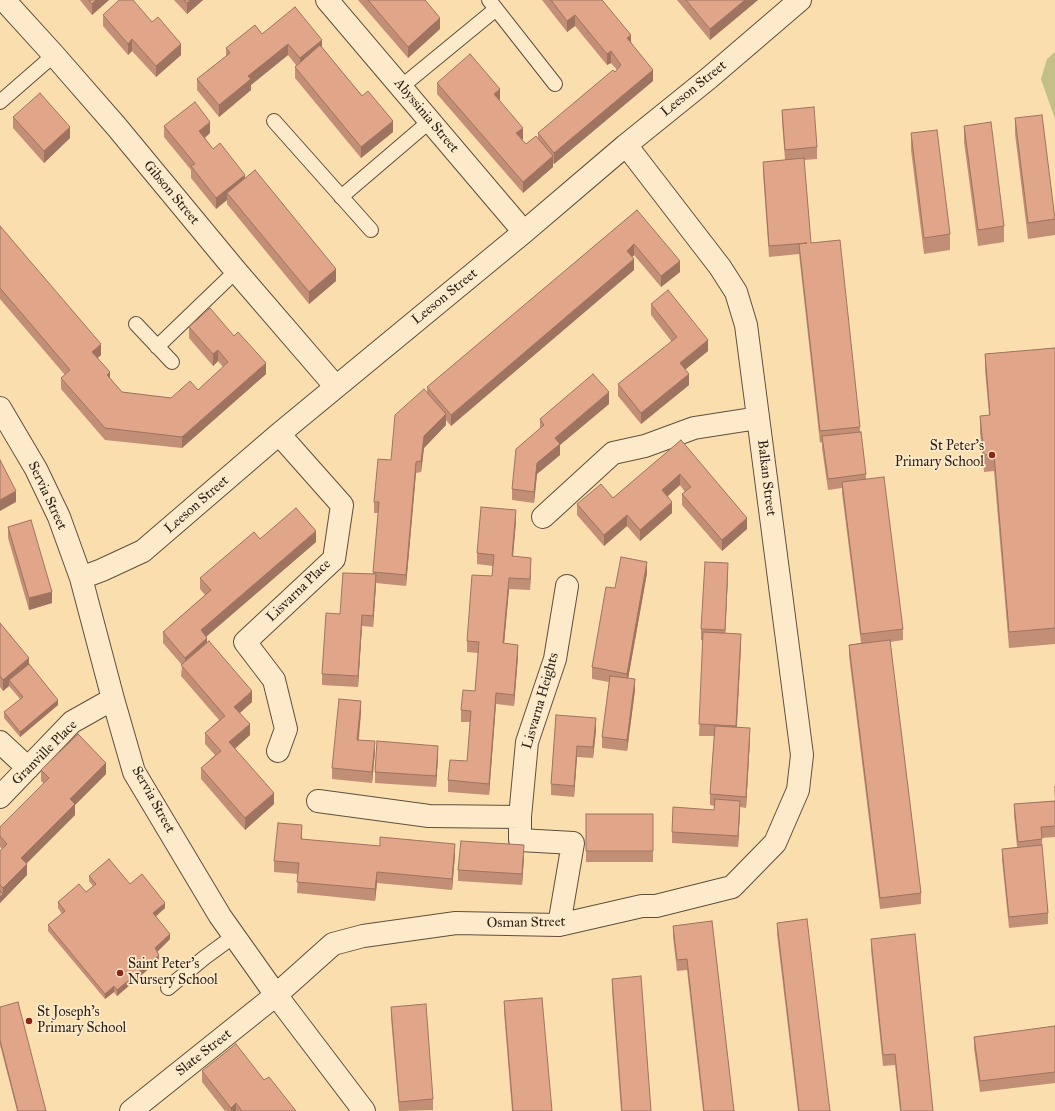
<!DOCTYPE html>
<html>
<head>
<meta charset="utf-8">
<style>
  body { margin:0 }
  canvas { display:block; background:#fbdeae }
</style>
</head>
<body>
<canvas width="1055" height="1111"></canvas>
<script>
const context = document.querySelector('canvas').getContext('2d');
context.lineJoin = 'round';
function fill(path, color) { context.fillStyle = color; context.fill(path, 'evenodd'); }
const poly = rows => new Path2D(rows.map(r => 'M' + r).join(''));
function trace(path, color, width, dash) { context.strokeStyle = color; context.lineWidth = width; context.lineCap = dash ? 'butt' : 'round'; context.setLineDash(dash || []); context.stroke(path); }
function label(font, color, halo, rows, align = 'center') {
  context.font = font + ' "IM FELL Great Primer",serif'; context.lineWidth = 3.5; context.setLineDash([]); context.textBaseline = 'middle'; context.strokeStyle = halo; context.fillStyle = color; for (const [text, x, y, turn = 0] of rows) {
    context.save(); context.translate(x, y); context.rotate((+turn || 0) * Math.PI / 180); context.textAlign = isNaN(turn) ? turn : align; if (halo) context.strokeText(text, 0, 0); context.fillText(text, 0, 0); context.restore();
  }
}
const green = poly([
  [1055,52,1055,119,1041,79,1047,59]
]);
const lane = poly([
  [489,0,555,84],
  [401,87,496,9],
  [0,102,54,55],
  [274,121,371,230],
  [341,197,430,121],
  [136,324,172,362],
  [157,347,236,271],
  [168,988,204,958,234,936]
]);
const street = poly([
  [4,0,54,55,116,126,236,271,336,387],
  [327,0,524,232],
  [0,408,36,469,59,517,81,578,113,699,134,772,220,916,276,995,364,1111],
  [543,517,613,453,645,446,694,428,758,418],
  [81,578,102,570,143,551,279,434,524,232,626,145,709,78,800,0],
  [0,742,28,768],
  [278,751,286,729,274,680,245,642,334,559,342,505,279,434],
  [0,797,72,722,113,699],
  [318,801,429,816,520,817,520,840,573,843,559,925],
  [520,817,527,742,555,659,567,586],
  [131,1111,276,995,333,944,363,936,456,923,559,925,642,906,656,906,732,887,775,843,798,790,802,755,746,325,736,292,720,267,626,145]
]);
const wall = poly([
  [80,0,109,0,92,15],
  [174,0,203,0,187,14],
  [358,0,425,0,440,29,408,58],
  [542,0,602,0,631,42,653,81,554,164,553,163,553,167,523,193,437,94,437,83,500,100,499,101,523,139,522,140,526,144,538,138,538,133,617,70,611,63,607,65,575,26,567,32],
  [677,0,758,0,710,40],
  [103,15,181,55,156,77,132,51,128,55,103,26],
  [262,34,322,48,393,132,361,158,295,78,295,67,296,65,288,55,251,85,251,90,219,117,197,90,197,79,226,56,226,48],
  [782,110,817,147,817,159,804,160,811,243,860,427,860,432,866,474,866,479,903,629,903,640,890,642,921,893,921,904,880,909,849,656,849,645,861,643,842,493,842,488,828,490,822,448,822,442,820,443,799,254,769,257,763,173,763,162,785,160,782,121],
  [13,117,70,138,44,163,13,128],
  [1015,118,1055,218,1055,235,1028,239,1015,134],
  [164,126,210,133,205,138,213,149,245,178,336,281,309,304,227,204,227,200,216,209,191,178,191,170,164,137],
  [964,126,1004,226,1004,242,978,246,964,142],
  [911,133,950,234,950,250,924,254,911,150],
  [637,210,680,272,661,287,634,255,632,257,634,270,451,426,446,420,446,425,424,448,421,472,416,473,406,586,376,583,373,627,362,626,358,687,322,685,322,674,340,614,373,574,378,513,374,513,374,502,391,460,427,392,427,387],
  [0,226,101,355,97,358,110,378,122,392,171,398,198,390,223,367,218,361,213,366,189,338,189,327,266,374,182,448,105,440,61,389,61,378,65,375,0,299],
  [651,304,708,351,685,369,689,385,641,424,618,396,618,384,672,342,651,315],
  [1055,348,1055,644,1009,648,994,471,984,472,980,432,980,416,989,415,985,370,985,354],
  [609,404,560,445,560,455,537,474,534,503,512,500,512,489,540,428,540,419],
  [681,440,747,529,722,551,682,505,682,494,685,492,680,485,668,496,672,513,640,541,627,526,604,546,577,515,577,504,613,498],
  [516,521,513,556,531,569,530,590,509,589,504,644,518,656,514,706,496,704,489,795,448,792,448,780,467,761,470,722,461,722,461,710,475,691,478,653,467,652,467,641,492,576,493,566,477,564,477,553],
  [8,527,52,603,29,610,8,538],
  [260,539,316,542,206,637,207,642,252,702,240,713,250,735,235,749,274,804,245,830,201,779,201,768,215,755,205,744,205,733,219,720,181,676,182,665,163,643,163,632,205,595,200,589,200,578],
  [647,573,628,678,635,690,627,751,602,748,602,737,609,682,592,679,592,667,615,588],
  [728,574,725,633,741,645,737,727,750,739,746,808,740,807,738,847,672,843,672,832,714,810,715,806,710,805,710,794,714,736,699,736,703,640,701,640,701,629],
  [0,623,58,705,20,737,4,718,4,712,20,699,9,686,3,691,0,687],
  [361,712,359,740,375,752,372,783,332,779,332,768],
  [556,715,596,730,593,758,577,757,574,797,551,795,551,784],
  [438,757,436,787,375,783,375,772],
  [41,770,106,774,75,805,75,815,27,863,27,875,0,903,0,851,2,849,0,847,0,827,44,784,41,781],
  [1054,786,1055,786,1055,837,1042,838,1042,846,1048,913,1048,924,1009,928,1002,860,1002,849,1017,847,1014,815,1014,804,1055,801],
  [586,814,653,814,653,862,586,862],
  [302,837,302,839,455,855,452,890,377,883,375,901,297,893,298,874,274,872,274,861],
  [524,857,522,885,458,881,458,870],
  [89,876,130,884,165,908,156,916,170,939,157,952,159,960,117,996,114,992,105,999,48,931,48,925,62,914,58,908,58,902,86,892,93,886,89,881],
  [712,921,734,1111,703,1111,687,970,677,971,673,937,673,926],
  [777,923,830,1111,798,1111,777,934],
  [871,939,933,1111,900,1111,895,1065,883,1066,871,950],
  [612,979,651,1111,621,1111,612,990],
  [504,1001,552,1111,512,1111,504,1012],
  [0,1007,46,1111,17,1111,0,1045],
  [391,1007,433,1099,433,1110,399,1111,391,1018],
  [1055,1026,1055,1083,980,1092,974,1048,974,1037],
  [202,1071,264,1080,296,1111,225,1111,202,1082]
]);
const shadedWall = poly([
  [96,0,109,0,92,15,92,4],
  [191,0,203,0,187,14,187,3],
  [745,0,758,0,710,40,710,29],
  [575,15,575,26,567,32,567,21],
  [440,18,440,29,408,58,408,47],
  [631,35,631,46,627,38],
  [132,39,132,51,128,55,128,44],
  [322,40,322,51,300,70,300,58],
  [181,44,181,55,156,77,156,66],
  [288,44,288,55,251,85,251,90,219,117,219,105,248,76],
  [611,51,611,63,607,65,607,54],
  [653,70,653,81,554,164,554,153],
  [500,89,500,100,494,106,494,94],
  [393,121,393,132,361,158,361,147],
  [210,122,210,133,199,142,199,131],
  [70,127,70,138,44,163,44,151],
  [523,128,523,139,516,144,516,133],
  [553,156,553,167,523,193,523,182],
  [245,175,245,186,227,193,227,200,216,209,216,198],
  [634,244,634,255,627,262,627,251],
  [634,259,634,270,451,426,451,415],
  [680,261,680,272,661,287,661,276],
  [336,269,336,281,309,304,309,292],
  [708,340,708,351,680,374,680,363],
  [101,344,101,355,92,363,92,352],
  [218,350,218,361,213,366,213,354],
  [266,363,266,374,182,448,182,437],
  [110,372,110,383,107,375],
  [689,374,689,385,641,424,641,413],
  [609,392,609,404,560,445,560,455,537,474,534,503,534,492,537,463,555,438],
  [446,414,446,425,424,448,421,472,421,461,424,436],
  [416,462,416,473,406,586,406,575],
  [680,474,680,485,662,501,662,490],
  [16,491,16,502,0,511,0,500],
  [672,502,672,513,640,541,640,530],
  [516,510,516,521,512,567,512,556],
  [627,515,627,526,604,546,604,535],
  [747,518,747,529,722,551,722,540],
  [316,531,316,542,201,641,201,630],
  [531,558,531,569,530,590,530,579],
  [647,562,647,573,627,685,627,674],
  [728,563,728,574,725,641,725,630],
  [376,574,376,586,373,627,373,616],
  [509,578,509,589,503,655,503,643],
  [52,592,52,603,29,610,29,598],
  [362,615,362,626,358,687,358,676],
  [741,634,741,645,736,737,736,726],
  [207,638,207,650,185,669,185,658],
  [518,645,518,656,514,706,514,695],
  [29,658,29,669,9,680,9,686,3,691,3,680],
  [635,679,635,690,627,751,627,740],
  [252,691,252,702,234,718,234,707],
  [496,693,496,704,489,795,489,784],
  [58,700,58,705,20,737,20,732],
  [361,701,361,712,357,751,357,740],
  [596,718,596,730,593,758,593,747],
  [250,724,250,735,229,753,229,742],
  [750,728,750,739,746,808,746,797],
  [375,741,375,752,372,783,372,772],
  [438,746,438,757,436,787,436,776],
  [577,746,577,757,574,797,574,786],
  [106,763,106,774,75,805,75,815,21,869,21,858,70,799],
  [274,793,274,804,245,830,245,818],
  [740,801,740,812,738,847,738,836],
  [302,825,302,837,301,850,301,839],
  [455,844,455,855,452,890,452,879],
  [524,845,524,857,522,885,522,874],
  [27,864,27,875,0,903,0,897,3,894,3,888],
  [377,872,377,883,375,901,375,889],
  [165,903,165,908,153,919,153,913],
  [170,934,170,939,155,954,155,948],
  [159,955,159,960,117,996,117,990],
  [114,986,114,992,105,999,105,994],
  [236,1103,236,1111,231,1111,231,1108]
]);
const building = poly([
  [89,0,96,0,92,4,89,0],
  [119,0,133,0,152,22,158,17,181,44,156,66,132,39,128,44,103,15,119,0],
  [184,0,191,0,187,3,184,0],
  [368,0,425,0,440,18,408,47,368,0],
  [551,0,602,0,631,35,627,38,653,70,554,153,538,133,613,70,615,72,621,65,611,51,607,54,575,15,567,21,551,0],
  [686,0,745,0,710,29,686,0],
  [295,7,322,40,300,58,288,44,248,76,251,79,219,105,197,79,230,53,226,48,255,25,262,34,295,7],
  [320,45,362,96,368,91,393,121,361,147,295,67,320,45],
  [470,54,500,89,494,94,523,128,516,133,526,144,536,136,553,156,523,182,437,83,470,54],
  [40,93,70,127,44,151,13,117,40,93],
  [195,102,210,122,199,131,213,149,220,143,245,175,216,198,191,166,195,164,164,126,195,102],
  [814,107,817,147,785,150,782,110,814,107],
  [1042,115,1055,219,1028,223,1015,118,1042,115],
  [991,122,1004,226,978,230,964,126,991,122],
  [937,130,950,234,924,238,911,133,937,130],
  [804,158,811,243,840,240,860,427,820,431,799,244,807,243,769,246,763,162,804,158],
  [255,170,336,269,309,292,227,193,255,170],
  [637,210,680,261,661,276,634,244,627,251,634,259,451,415,427,387,637,210],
  [0,226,101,344,92,352,110,372,107,375,122,392,171,398,190,381,198,390,228,362,218,350,213,354,189,327,210,308,234,336,238,332,266,363,182,437,105,428,61,378,70,370,0,288,0,226],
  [668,290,708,340,680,363,689,374,641,413,618,384,677,337,651,304,668,290],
  [1055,348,1055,628,1009,632,994,454,984,455,980,416,990,415,985,354,1055,348],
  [593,374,609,392,555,438,560,444,537,463,534,492,512,489,516,449,544,425,540,419,593,374],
  [424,389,446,414,424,436,421,461,416,462,406,575,373,572,379,502,374,502,378,459,391,460,395,415,424,389],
  [861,432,866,474,828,479,822,436,861,432],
  [681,440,747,518,722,540,682,494,691,487,680,474,662,490,672,502,640,530,627,515,604,535,577,504,601,484,613,498,681,440],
  [0,460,16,491,0,500,0,460],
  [884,477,903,629,861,634,842,482,884,477],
  [481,507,516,510,512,556,531,558,530,579,509,578,503,643,518,645,514,695,496,693,489,784,448,780,450,760,467,761,471,711,461,710,463,690,475,691,479,642,467,641,472,575,492,576,494,555,477,553,481,507],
  [296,508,316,531,201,630,207,638,185,658,163,632,211,590,200,578,254,532,260,539,296,508],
  [31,520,52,592,29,598,8,527,31,520],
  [621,557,647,562,627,674,592,667,606,587,615,588,621,557],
  [705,562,728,563,725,630,701,629,705,562],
  [343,573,376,574,373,616,362,615,358,676,322,674,326,613,340,614,343,573],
  [0,623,29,658,3,680,0,676,0,623],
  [703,632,741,634,736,726,699,724,703,632],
  [890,640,921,893,880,898,849,645,890,640],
  [209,641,252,691,234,707,250,724,229,742,274,793,245,818,201,768,221,751,205,733,225,716,181,665,209,641],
  [29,664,58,700,20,732,4,712,23,697,9,680,29,664],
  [610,676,635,679,627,740,602,737,610,676],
  [339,699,361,701,357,740,375,741,372,772,332,768,339,699],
  [556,715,596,718,593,747,577,746,574,786,551,784,556,715],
  [715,726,750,728,746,797,710,794,715,726],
  [78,734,106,763,70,799,75,804,21,858,27,864,3,888,0,885,0,851,7,844,0,836,0,827,49,778,41,770,78,734],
  [377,741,438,746,436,776,375,772,377,741],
  [715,799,740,801,738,836,672,832,673,807,714,810,715,799],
  [1055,801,1055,826,1041,827,1042,839,1018,842,1014,804,1055,801],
  [586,814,653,814,653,851,586,851,586,814],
  [278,823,302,825,301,839,380,846,380,837,455,844,452,879,377,872,375,889,297,882,299,863,274,861,278,823],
  [461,841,524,845,522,874,458,870,461,841],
  [1042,845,1048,913,1009,917,1002,849,1042,845],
  [109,859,130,884,142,874,165,903,153,913,170,934,155,948,159,955,117,990,114,986,105,994,48,925,65,911,58,902,79,884,86,892,96,884,89,876,109,859],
  [0,891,3,894,0,897,0,891],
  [807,919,830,1111,799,1111,777,923,807,919],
  [712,921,734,1111,704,1111,687,959,677,960,673,926,712,921],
  [915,934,933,1111,901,1111,895,1054,883,1055,871,939,915,934],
  [641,976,651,1111,622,1111,612,979,641,976],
  [542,998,552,1111,513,1111,504,1001,542,998],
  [18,1002,46,1111,18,1111,0,1040,0,1007,18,1002],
  [426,1004,433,1099,399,1102,391,1007,426,1004],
  [1055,1026,1055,1072,980,1081,974,1037,1055,1026],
  [236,1044,264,1080,269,1077,296,1111,242,1111,236,1103,231,1108,202,1071,236,1044]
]);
const markers = [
  [992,455,4,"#8f2418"],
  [120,973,4,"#8f2418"],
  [29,1021,4,"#8f2418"]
];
const streetNames = [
  ["Leeson Street",694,89,-39],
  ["Abyssinia Street",426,116,50],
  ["Gibson Street",171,193,50],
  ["Leeson Street",445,297,-39],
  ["Balkan Street",766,478,83],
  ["Servia Street",47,496,65],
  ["Leeson Street",197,505,-41],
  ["Lisvarna Place",299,591,-44],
  ["Lisvarna Heights",541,701,-74],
  ["Granville Place",45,753,-45],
  ["Servia Street",153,800,61],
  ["Osman Street",526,923,-1],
  ["Slate Street",204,1053,-38]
];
const poiNames = [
  ["St Peter's",984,447,"right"],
  ["Primary School",984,463,"right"],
  ["Saint Peter's",128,965],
  ["Nursery School",128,981],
  ["St Joseph's",37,1013],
  ["Primary School",37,1029]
];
fill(green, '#c3c087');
trace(lane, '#5f4f3d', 16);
trace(street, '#5f4f3d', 24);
trace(lane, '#fceaca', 14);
trace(street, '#fceaca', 22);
fill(wall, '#c28e76');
fill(shadedWall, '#9e7460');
fill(building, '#e1a589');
trace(building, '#9e7460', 1);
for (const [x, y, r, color] of markers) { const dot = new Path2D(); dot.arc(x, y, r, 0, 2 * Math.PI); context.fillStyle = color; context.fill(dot); trace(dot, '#fceaca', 1.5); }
label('14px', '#2b1f17', '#fceaca', streetNames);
label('14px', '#2b1f17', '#fceaca', poiNames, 'left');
</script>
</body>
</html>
